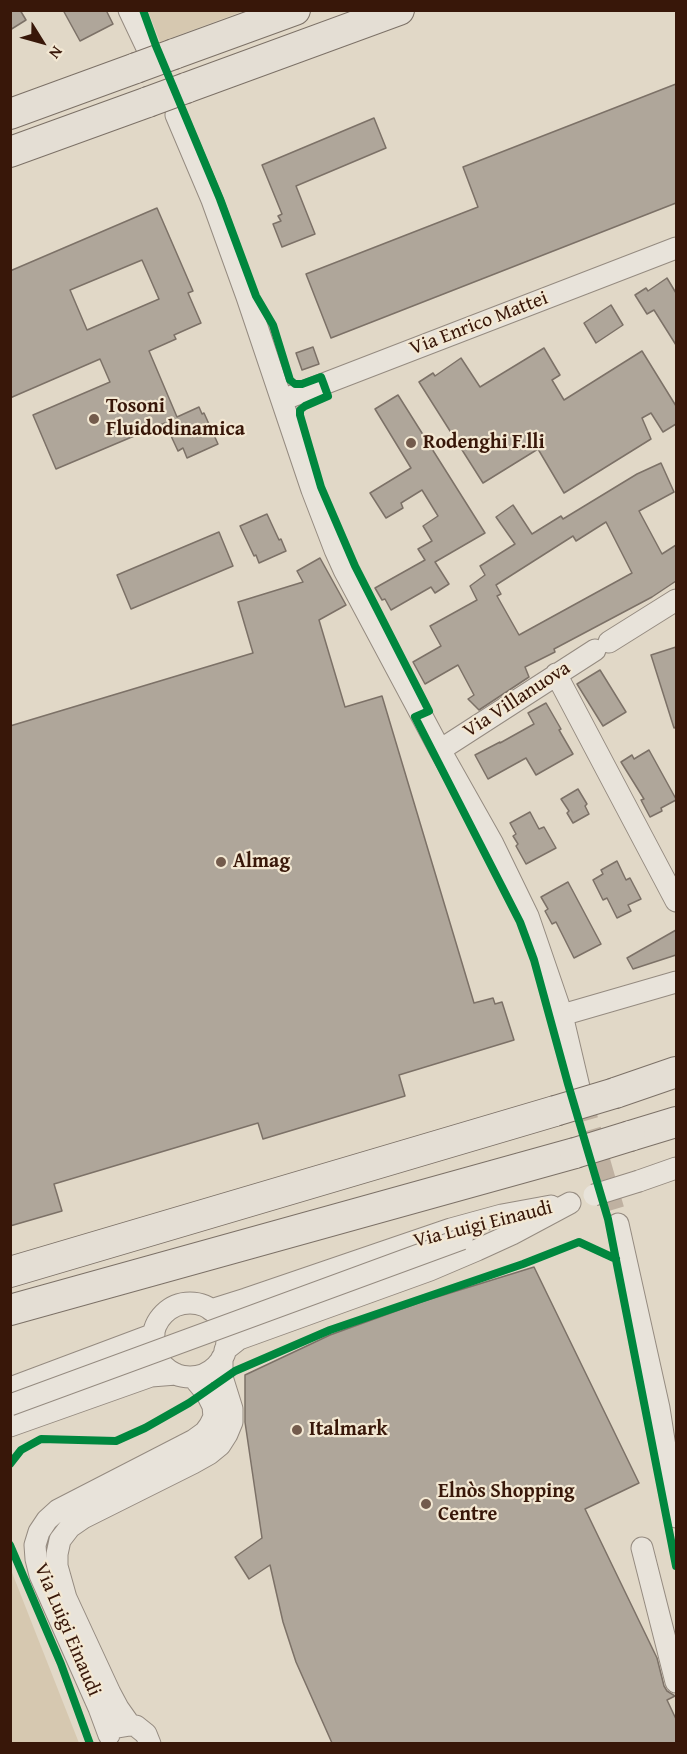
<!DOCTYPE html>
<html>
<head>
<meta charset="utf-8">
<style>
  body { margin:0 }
  #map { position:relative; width:687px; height:1754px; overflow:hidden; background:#e1d8c7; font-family:"Gentium Book Plus",serif }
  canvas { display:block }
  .frame { position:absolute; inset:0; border:12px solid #381709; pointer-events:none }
  .north { position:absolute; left:12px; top:12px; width:60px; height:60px; -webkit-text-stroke:4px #f3e8d3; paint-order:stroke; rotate:127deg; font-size:16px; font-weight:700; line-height:24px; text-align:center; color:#381709 }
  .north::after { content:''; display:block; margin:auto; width:21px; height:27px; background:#381709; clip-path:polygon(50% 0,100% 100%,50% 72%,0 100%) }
</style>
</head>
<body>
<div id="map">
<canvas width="687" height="1754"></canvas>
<div class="frame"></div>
<div class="north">N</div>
</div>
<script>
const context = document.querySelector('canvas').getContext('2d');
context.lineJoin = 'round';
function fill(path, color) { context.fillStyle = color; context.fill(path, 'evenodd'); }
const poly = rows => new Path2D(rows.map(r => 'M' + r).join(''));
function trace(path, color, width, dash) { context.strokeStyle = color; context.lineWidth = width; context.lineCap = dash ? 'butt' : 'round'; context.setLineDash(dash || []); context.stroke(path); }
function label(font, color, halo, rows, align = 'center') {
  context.font = font + ' "Gentium Book Plus",serif'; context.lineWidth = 4.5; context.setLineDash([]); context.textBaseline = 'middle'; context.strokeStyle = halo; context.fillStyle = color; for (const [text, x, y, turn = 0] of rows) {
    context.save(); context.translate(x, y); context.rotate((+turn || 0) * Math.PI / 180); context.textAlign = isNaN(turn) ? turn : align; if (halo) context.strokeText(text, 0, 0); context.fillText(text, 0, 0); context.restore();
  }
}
const green = poly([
  [148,11,244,11,160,42],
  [11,1570,79,1743,11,1743]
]);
const building = poly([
  [10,10,20,10,26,20,10,30,10,10],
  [63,10,106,10,113,24,80,41,63,10],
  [676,84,676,203,331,338,306,274,478,207,463,167,676,84],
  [374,118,386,148,296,186,315,234,282,247,273,224,281,221,278,216,282,214,262,165,374,118],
  [157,208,193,291,188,293,201,323,174,335,176,339,149,351,177,417,199,407,202,414,204,413,218,444,187,458,183,448,178,451,165,423,56,469,33,415,110,382,100,359,10,398,10,271,157,208],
  [142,260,159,299,87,330,70,290,142,260],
  [667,278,676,293,676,345,654,310,647,314,635,295,646,288,648,291,667,278],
  [611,305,623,325,596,343,584,323,611,305],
  [313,347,319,364,302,370,296,353,313,347],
  [544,348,560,375,552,380,564,400,642,351,676,406,676,424,663,432,651,413,642,418,651,439,564,493,538,449,483,483,419,382,433,373,435,376,461,358,480,387,544,348],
  [398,395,485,533,435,562,449,584,435,593,431,587,391,610,385,599,382,600,375,588,425,560,418,549,432,541,423,526,438,516,422,490,401,503,403,508,386,518,370,493,411,468,375,409,398,395],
  [661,463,674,492,639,511,662,554,676,545,676,581,652,597,554,649,555,652,525,667,529,677,479,710,468,699,474,695,458,665,425,684,413,662,441,646,430,626,477,600,470,586,485,575,480,566,515,544,496,517,513,505,532,534,561,516,563,519,637,474,661,463],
  [606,522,632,573,519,635,497,596,501,594,496,585,573,536,576,541,606,522],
  [267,514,279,540,281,539,286,551,259,563,256,555,254,556,240,526,267,514],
  [219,532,233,566,131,609,117,575,219,532],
  [320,558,346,605,319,620,345,707,382,696,474,1003,493,998,495,1004,502,1002,514,1040,399,1075,405,1096,263,1139,258,1123,54,1184,62,1211,10,1226,10,726,253,653,238,602,303,582,297,571,320,558],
  [676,647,676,727,674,728,651,655,676,647],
  [600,670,626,712,603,726,577,684,600,670],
  [546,703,561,729,559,730,573,754,536,775,526,758,488,779,475,755,500,742,500,743,534,724,528,713,546,703],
  [649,750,676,799,676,800,661,808,662,811,650,817,641,800,644,799,621,762,632,755,634,759,649,750],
  [578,789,587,804,585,806,589,814,573,823,567,813,569,811,561,799,578,789],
  [530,812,539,829,544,827,556,848,526,864,516,846,518,844,513,836,516,834,510,823,530,812],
  [617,861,626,880,630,878,641,899,628,905,631,911,617,918,607,898,603,900,593,880,603,874,601,870,617,861],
  [568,882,601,944,574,958,556,922,552,924,545,911,548,909,541,897,568,882],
  [676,930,676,955,633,969,627,958,676,930],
  [534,1267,639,1483,585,1509,657,1658,664,1686,667,1691,675,1696,667,1700,676,1719,676,1743,332,1743,296,1662,283,1622,270,1565,249,1579,235,1557,262,1538,245,1422,245,1375,330,1335,421,1302,534,1267]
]);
const minorTunnel = poly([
  [582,1100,618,1224]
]);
const minor = poly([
  [129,10,147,48],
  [176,115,212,200,247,297,312,490,335,550,344,570,440,750,493,844,528,916,562,1015,582,1100],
  [282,400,676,248],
  [609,642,676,600],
  [556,674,676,901],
  [440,750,595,650],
  [562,1015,676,982],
  [639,1181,676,1168],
  [618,1224,659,1408,676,1517],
  '153 1340a37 37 0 1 1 74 0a37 37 0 1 1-74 0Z',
  [211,1310,246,1299,451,1229,502,1215,551,1206],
  [225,1350,239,1339,430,1270,477,1250,512,1234,570,1203],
  [10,1388,154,1334],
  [10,1426,151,1376,176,1374],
  [642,1548,676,1682],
  [130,1725,118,1708,110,1693,66,1598,57,1566,57,1554,60,1540,70,1527,83,1518,193,1463,209,1454,220,1445,227,1434,232,1422,232,1409,222,1377,222,1358],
  [118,1727,130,1725,136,1726,146,1734,150,1744],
  [109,1735,99,1708,40,1575,36,1559,35,1545,39,1532,47,1520,58,1510,194,1440,205,1432,210,1425,214,1417,213,1406,207,1394,193,1377]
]);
const highway = poly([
  [174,54,295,10],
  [186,88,399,10],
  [10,114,136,68],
  [10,152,148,102],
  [615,1093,676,1072],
  [630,1136,676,1122],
  [10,1272,555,1111],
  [10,1310,575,1153]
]);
const minorBridge = poly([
  [594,1195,639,1181],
  [10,1405,462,1239]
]);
const highwayBridge = poly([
  [136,68,174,54],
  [148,102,186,88],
  [555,1111,615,1093],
  [575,1153,630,1136]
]);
const cycleway = poly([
  [143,10,156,46,220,199,256,296,273,325,290,380,295,384,302,384,321,377,324,385,328,396,305,406,300,410,300,415,321,487,355,566,429,711,415,717,520,922,534,960,568,1084,608,1219,676,1566],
  [10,1464,21,1450,41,1439,116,1441,145,1428,189,1403,235,1371,330,1330,523,1264,579,1242,616,1259],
  [10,1545,61,1664,90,1744]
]);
const markers = [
  [94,419,6,"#735b4c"],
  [411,443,6,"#735b4c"],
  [221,862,6,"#735b4c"],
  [297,1430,6,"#735b4c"],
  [426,1504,6,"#735b4c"]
];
const streetNames = [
  ["Via Enrico Mattei",479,324,-21],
  ["Via Villanuova",517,700,-33],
  ["Via Luigi Einaudi",483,1225,-14],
  ["Via Luigi Einaudi",67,1630,67]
];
const poiNames = [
  ["Tosoni",106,407],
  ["Fluidodinamica",106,430],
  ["Rodenghi F.lli",423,443],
  ["Almag",233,862],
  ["Italmark",309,1430],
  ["Elnòs Shopping",438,1492],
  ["Centre",438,1515]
];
fill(green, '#d6c8b0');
fill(building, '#afa69a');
trace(building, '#7c7167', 1.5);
trace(minorTunnel, '#bfb1a1', 21, [21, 10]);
trace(minor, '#958b80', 23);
trace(highway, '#7c7167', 32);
trace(minor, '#e8e3da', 21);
trace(highway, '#e4ded4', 30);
trace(minorBridge, '#958b80', 23, []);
trace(highwayBridge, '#7c7167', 32, []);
trace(minorBridge, '#e8e3da', 21);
trace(highwayBridge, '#e4ded4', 30);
trace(cycleway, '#00873e', 8);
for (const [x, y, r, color] of markers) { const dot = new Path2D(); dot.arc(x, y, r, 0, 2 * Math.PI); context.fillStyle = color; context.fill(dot); trace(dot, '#f3e8d3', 2); }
label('20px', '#381709', '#f3e8d3', streetNames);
label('bold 20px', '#381709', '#f3e8d3', poiNames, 'left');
</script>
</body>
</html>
